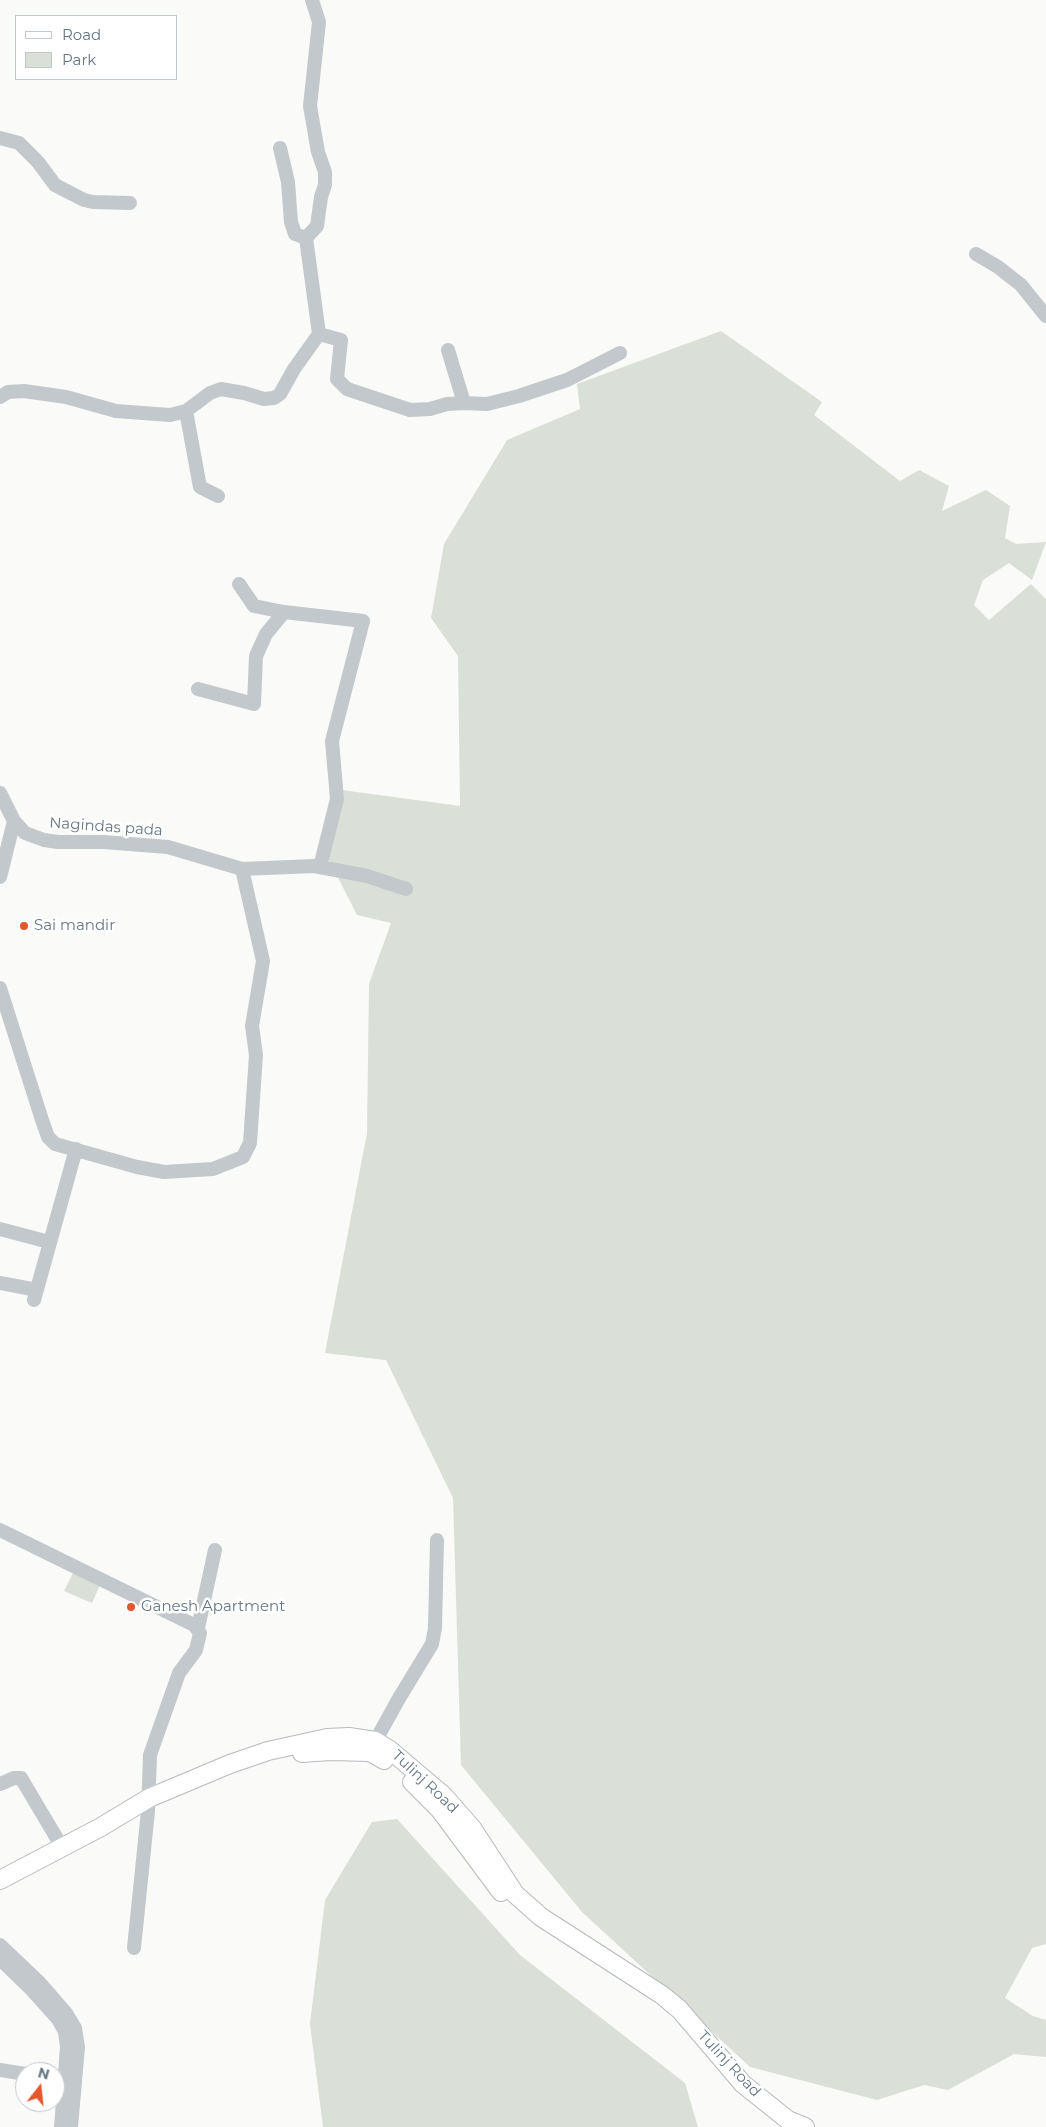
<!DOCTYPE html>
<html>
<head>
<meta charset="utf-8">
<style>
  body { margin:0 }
  #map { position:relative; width:1046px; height:2127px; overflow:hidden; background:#fafaf8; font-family:Montserrat,sans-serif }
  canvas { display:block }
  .legend { position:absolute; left:15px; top:15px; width:162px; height:65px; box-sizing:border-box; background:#fff; border:1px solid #c1c8cd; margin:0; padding:6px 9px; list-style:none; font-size:15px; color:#657683 }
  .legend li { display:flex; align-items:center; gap:10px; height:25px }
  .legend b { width:25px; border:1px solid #c1c8cd }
  .north { position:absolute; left:15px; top:2062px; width:50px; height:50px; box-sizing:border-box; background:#fff; border:1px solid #c1c8cd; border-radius:50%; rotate:16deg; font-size:14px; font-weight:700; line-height:20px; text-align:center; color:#657683 }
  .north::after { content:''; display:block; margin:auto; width:18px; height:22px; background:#e4572e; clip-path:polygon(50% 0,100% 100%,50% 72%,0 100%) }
</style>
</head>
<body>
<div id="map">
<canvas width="1046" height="2127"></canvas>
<ul class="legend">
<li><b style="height:6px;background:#fff"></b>Road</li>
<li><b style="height:14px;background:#dadfd7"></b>Park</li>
</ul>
<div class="north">N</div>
</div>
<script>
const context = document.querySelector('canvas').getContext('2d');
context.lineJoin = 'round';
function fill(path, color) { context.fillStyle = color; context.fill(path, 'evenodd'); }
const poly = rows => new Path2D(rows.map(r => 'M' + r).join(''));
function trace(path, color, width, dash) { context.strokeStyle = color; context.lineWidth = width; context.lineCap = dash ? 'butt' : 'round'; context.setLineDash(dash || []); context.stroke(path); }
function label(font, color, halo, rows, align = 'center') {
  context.font = font + ' Montserrat,sans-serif'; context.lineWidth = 5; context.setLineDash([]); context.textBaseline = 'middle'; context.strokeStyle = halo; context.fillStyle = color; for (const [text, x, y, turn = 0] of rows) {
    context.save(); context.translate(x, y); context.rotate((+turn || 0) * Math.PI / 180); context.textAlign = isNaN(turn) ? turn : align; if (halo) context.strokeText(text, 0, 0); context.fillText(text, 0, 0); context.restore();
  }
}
const green = poly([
  [721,331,822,402,814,415,900,481,919,470,949,486,942,511,986,490,1010,506,1005,538,1016,544,1046,542,1032,580,1009,563,983,580,974,605,989,620,1031,584,1046,599,1046,1944,1032,1948,1005,1998,1033,2016,1046,2020,1046,2057,1014,2054,948,2090,924,2085,877,2100,750,2067,582,1912,461,1765,453,1498,386,1360,325,1353,367,1133,369,984,391,923,357,915,328,858,342,790,460,806,458,656,431,618,444,544,507,440,580,409,577,384],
  [74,1571,100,1585,92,1603,64,1591],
  [397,1819,520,1955,685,2083,698,2127,323,2127,310,2024,325,1900,372,1822]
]);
const minor = poly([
  [0,138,19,143,38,162,55,185,84,200,93,202,130,203],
  [306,238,317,226,321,197,325,185,325,172,318,152,310,106,319,22,312,0],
  [976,254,998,267,1021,285,1046,316],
  [319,334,341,340,337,379,347,389,410,410,430,409,447,404,464,403,487,404,519,396,567,380,620,353],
  [448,350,464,403],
  [0,397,8,392,24,391,66,397,116,411,170,415,186,411,210,393,221,389,244,393,264,399,274,398,280,394,294,369,319,334,306,238,295,234,291,222,288,182,280,148],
  [186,411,200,487,218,496],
  [239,584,254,606,284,612],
  [198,689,254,704,256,656,266,634,284,612,363,621,332,741,337,799,320,867],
  [0,793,14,821,25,833,44,840,58,842,103,842,168,847,242,869,314,866,367,876,406,889],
  [0,877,14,821],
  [0,988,42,1120,48,1137,55,1144,137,1167,164,1172,213,1169,243,1157,250,1143,256,1055,252,1026,263,961,242,869],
  [0,1229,49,1242],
  [0,1283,37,1290],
  [34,1300,76,1149],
  [0,1530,194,1625,200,1633,196,1650,179,1673,150,1755,148,1811,134,1948],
  [198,1628,215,1550],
  [371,1749,398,1700,432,1644,435,1628,437,1540],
  [0,1784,14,1778,21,1778,62,1847],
  [0,1945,39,1982,66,2013,75,2028,78,2047,71,2127],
  [0,1959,31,1989,58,2019,65,2032,67,2047,61,2127],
  [0,2070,25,2074]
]);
const major = poly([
  [302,1753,330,1751,370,1752,384,1760],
  [412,1782,440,1810,501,1892],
  [0,1880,101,1827,149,1798,230,1764,268,1751,327,1738,349,1737,375,1741,390,1750,443,1795,472,1828,515,1894,541,1917,662,1995,680,2010,743,2084,788,2120,805,2127]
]);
const markers = [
  [24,926,5,"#e4572e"],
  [131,1607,5,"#e4572e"]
];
const streetNames = [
  ["Nagindas pada",106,827,4],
  ["Tulinj Road",425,1782,43],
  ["Tulinj Road",729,2064,47]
];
const poiNames = [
  ["Sai mandir",34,926],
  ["Ganesh Apartment",141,1607]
];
fill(green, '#dadfd7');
trace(major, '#b5babe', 20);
trace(minor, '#c3c8cc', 14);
trace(major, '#fff', 18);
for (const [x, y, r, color] of markers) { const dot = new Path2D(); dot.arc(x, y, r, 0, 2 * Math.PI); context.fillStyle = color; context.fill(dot); trace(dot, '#fff', 2); }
label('15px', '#657683', '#fff', streetNames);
label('15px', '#657683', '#fff', poiNames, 'left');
</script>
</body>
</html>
